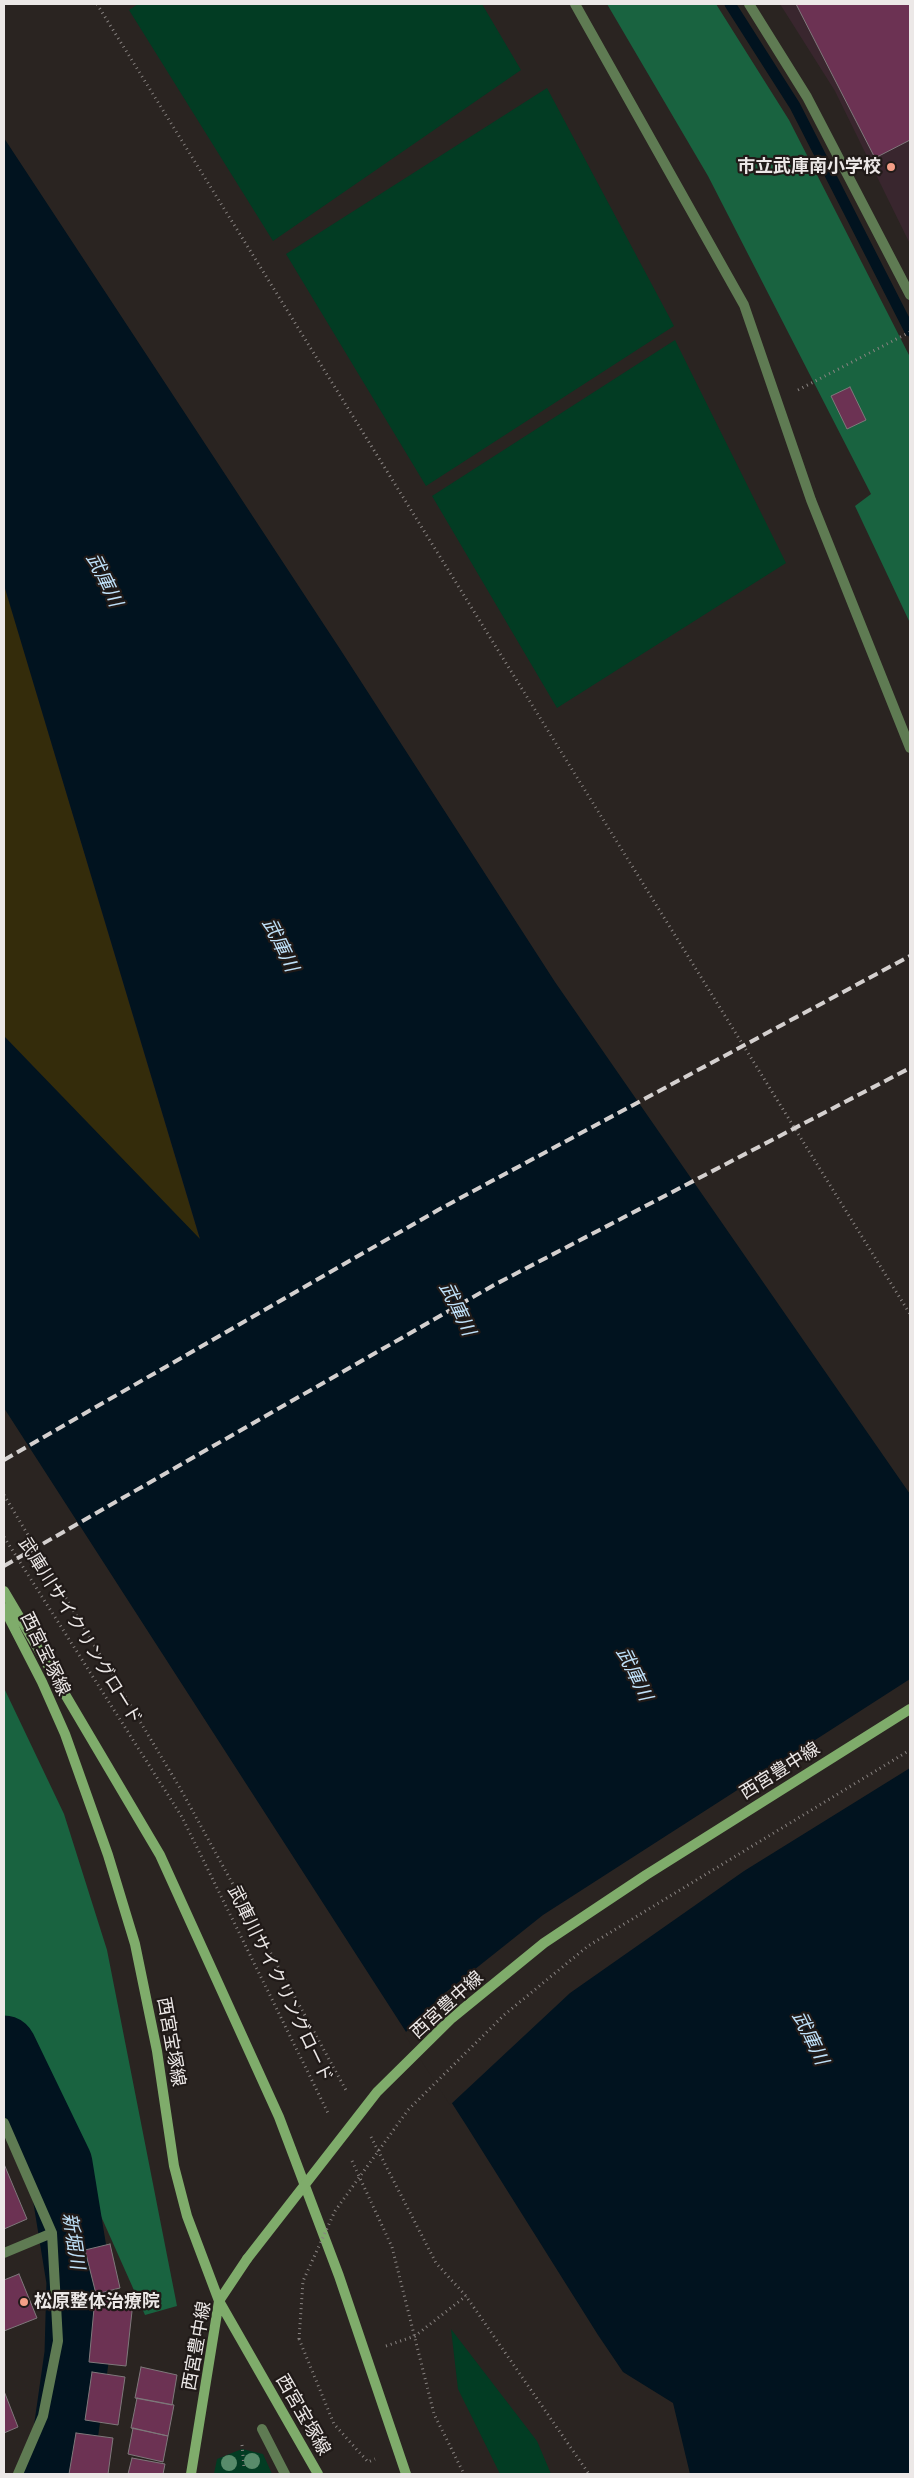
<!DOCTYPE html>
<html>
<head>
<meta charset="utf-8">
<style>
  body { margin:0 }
  #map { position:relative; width:914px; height:2478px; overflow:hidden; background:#2a2421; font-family:Inter,sans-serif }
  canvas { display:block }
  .frame { position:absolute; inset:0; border:5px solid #ece8e7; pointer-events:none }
</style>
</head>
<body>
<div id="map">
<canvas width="914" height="2478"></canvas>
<div class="frame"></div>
</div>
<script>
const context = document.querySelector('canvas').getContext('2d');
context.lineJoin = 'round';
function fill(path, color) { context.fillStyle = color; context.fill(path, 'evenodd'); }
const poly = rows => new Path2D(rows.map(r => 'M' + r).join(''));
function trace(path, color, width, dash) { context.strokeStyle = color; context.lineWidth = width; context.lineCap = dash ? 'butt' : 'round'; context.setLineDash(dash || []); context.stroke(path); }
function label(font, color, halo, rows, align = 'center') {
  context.font = font + ' Inter,"Noto Sans JP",sans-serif'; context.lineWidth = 4.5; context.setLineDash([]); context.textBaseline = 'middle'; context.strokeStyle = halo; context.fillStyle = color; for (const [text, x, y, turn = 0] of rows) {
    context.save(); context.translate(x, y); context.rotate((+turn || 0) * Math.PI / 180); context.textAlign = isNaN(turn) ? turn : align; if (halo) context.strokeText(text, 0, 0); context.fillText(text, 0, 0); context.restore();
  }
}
const industrial = poly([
  [780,4,910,4,910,244,835,91]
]);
const green = poly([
  [138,4,482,4,521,70,273,241,129,10],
  [547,88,674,326,426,486,286,254],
  [675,340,786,563,557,708,432,496],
  [451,2329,537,2441,551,2474,500,2474,458,2389],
  [242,2449,263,2454,272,2474,214,2474,217,2459]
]);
const forest = poly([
  [607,4,716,4,789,120,910,357,910,623,855,506,871,494,708,176],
  [4,1688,64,1814,107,1950,177,2306,145,2315,96,2205,4,2014]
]);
const sand = poly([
  [4,585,200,1240,4,1036]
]);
const water = poly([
  [4,138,340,649,555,982,910,1494,910,2474,690,2474,673,2403,623,2372,598,2335,466,2125,4,1408,4,1036,200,1239,4,585]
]);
const pier = poly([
  [910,1679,910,1768,744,1871,570,1993,450,2105,404,2034,445,1993,543,1915]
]);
const stream = poly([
  [730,4,795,106,910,331]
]);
const river = poly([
  [4,2048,60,2164,79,2281,77,2354,65,2438,50,2474]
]);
const building = poly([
  [796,4,910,4,910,140,875,158,796,4],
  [850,387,866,420,847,429,831,396,850,387],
  [4,2164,27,2219,4,2229,4,2164],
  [110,2244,120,2288,96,2294,85,2250,110,2244],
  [19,2274,37,2318,4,2331,4,2280,19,2274],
  [95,2298,133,2302,126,2366,89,2362,95,2298],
  [141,2367,177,2375,172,2405,135,2398,141,2367],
  [92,2372,125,2377,118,2425,85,2420,92,2372],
  [4,2391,18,2427,4,2433,4,2391],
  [137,2398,174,2405,168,2436,131,2428,137,2398],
  [133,2428,168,2436,163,2462,128,2454,133,2428],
  [76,2433,113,2438,108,2474,69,2474,76,2433],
  [132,2458,165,2464,163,2474,128,2474,132,2458]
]);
const path = poly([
  [97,4,910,1314],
  [798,390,910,332],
  [4,1495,180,1788,347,2092],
  [4,1537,182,1817,329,2115],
  [371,2137,436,2263,466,2296,589,2474],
  [352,2161,392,2247,434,2414,464,2474],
  [299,2339,334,2424,368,2462,375,2459],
  [386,2346,415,2336,466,2296],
  [242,2445,244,2467]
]);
const service = poly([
  [262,2429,285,2474]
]);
const minor = poly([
  [575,4,744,305,811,500,910,748],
  [749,4,807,97,910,295],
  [4,2123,52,2233,58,2341,43,2416,18,2474],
  [4,2253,52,2233]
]);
const secondary = poly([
  [4,1591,160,1855,279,2117,339,2276,406,2474],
  [4,1608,42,1682,65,1734,108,1855,135,1944,157,2051,174,2166,187,2216,219,2301,318,2474],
  [191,2474,219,2301,247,2259]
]);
const rail = poly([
  [4,1460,438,1210,910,956],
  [4,1566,494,1285,910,1068]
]);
const pathBridge = poly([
  [299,2339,303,2281,335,2211,408,2110,504,2015,588,1946,910,1750]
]);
const secondaryBridge = poly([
  [247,2259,377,2092,452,2018,544,1943,646,1875,910,1709]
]);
const trees = [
  [252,2461],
  [229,2463]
];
const markers = [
  [891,167,5,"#f49e87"],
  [24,2302,5,"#f49e87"]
];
const poiNames = [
  ["市立武庫南小学校",881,167],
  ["松原整体治療院",34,2302,"left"]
];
const streetNames = [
  ["武庫川サイクリングロード",80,1631,58],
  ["西宮宝塚線",45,1654,64],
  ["西宮豊中線",780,1771,-32],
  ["武庫川サイクリングロード",280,1984,64],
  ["西宮豊中線",447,2005,-42],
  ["西宮宝塚線",171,2042,80],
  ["西宮豊中線",197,2346,-80],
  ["西宮宝塚線",303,2415,60]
];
const waterNames = [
  ["武庫川",104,580,64],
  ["武庫川",280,945,64],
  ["武庫川",457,1309,64],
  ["武庫川",634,1674,64],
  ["武庫川",810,2038,64],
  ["新堀川",73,2241,81]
];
fill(industrial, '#39262e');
fill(green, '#023c23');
fill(forest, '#196340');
fill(sand, '#342c0b');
fill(water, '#01131f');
fill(pier, '#2a2421');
trace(stream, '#01131f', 11);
trace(river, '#01131f', 65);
fill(building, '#6c3253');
trace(building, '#7f787b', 1);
trace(path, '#898482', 3, [1, 4]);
trace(service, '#5f7b53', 10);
trace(minor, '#5f7b53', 10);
trace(secondary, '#7fac6b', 10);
trace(rail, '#d4d0cf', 4, [10, 5]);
trace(pathBridge, '#898482', 3, [1, 4]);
trace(secondaryBridge, '#7fac6b', 10);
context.fillStyle = '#588b6b';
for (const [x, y] of trees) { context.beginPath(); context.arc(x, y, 8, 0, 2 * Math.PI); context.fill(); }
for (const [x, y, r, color] of markers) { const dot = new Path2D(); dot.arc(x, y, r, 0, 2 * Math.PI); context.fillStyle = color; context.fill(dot); trace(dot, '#201a18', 2); }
label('bold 18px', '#ece8e7', '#201a18', poiNames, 'right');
label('18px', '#ece8e7', '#201a18', streetNames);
label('italic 19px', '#bfe1f9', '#201a18', waterNames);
</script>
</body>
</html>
